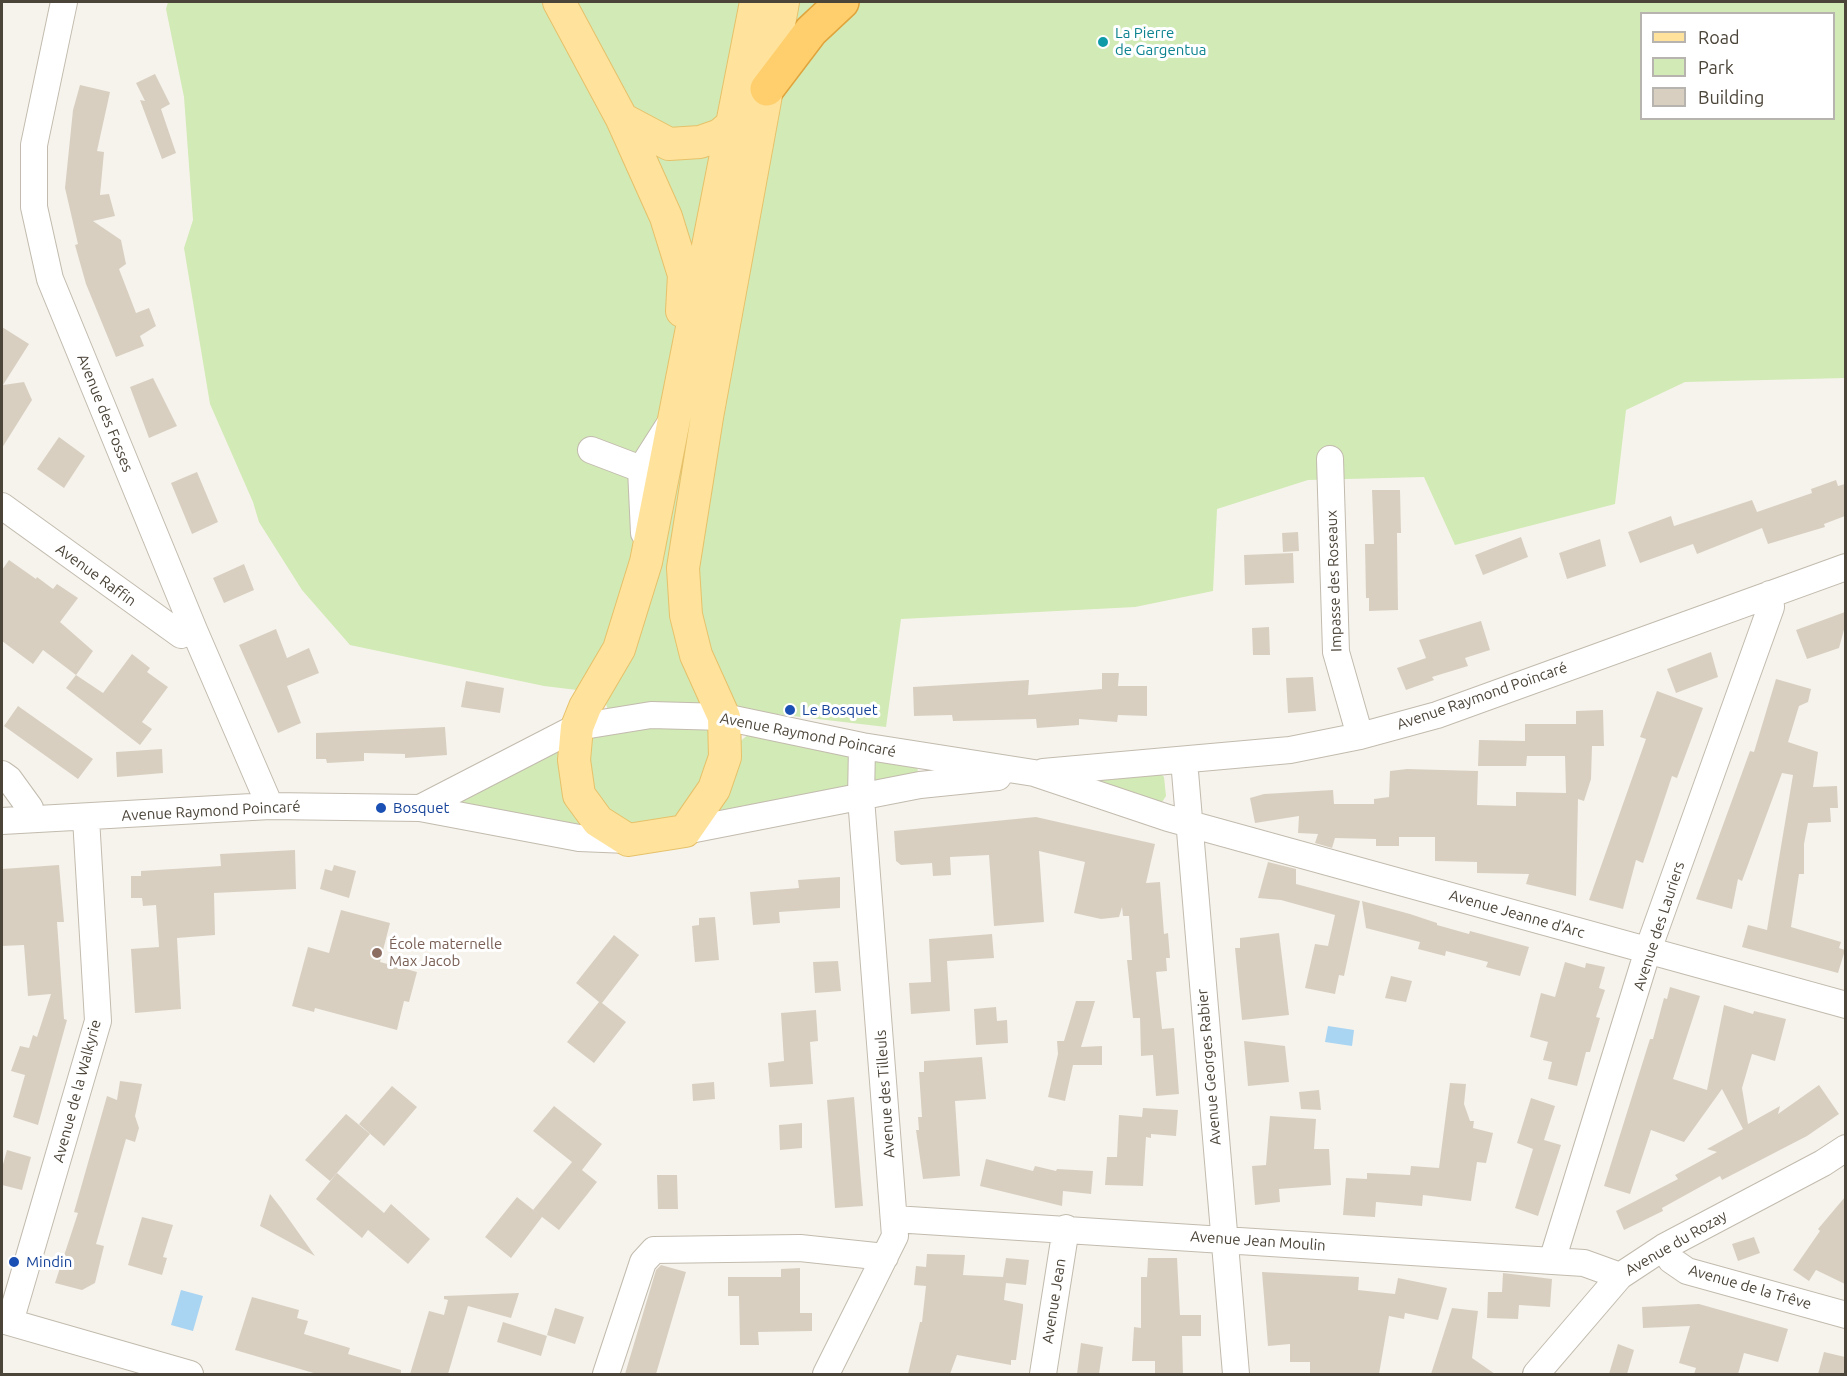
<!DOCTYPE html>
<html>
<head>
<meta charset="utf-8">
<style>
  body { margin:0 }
  #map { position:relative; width:1847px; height:1376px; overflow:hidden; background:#f6f3ec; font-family:Ubuntu,sans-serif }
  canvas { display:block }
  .frame { position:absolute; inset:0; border:3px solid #4b4439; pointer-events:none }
  .legend { position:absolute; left:1640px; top:12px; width:195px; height:108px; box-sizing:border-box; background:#fff; border:2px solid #b7b4b0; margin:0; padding:8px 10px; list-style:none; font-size:18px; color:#4b4439 }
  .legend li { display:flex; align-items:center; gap:12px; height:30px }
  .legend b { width:30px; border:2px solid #b7b4b0 }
</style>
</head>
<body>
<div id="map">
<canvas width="1847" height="1376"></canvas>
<div class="frame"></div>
<ul class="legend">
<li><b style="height:8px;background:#ffe39c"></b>Road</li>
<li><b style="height:16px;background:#d2eab5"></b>Park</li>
<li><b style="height:16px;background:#d8cfc1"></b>Building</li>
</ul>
</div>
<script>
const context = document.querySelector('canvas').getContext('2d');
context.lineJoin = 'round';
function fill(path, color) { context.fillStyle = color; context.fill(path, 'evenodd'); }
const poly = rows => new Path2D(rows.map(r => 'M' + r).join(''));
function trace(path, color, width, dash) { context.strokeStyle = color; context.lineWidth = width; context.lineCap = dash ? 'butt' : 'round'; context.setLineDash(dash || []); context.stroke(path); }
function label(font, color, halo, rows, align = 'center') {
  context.font = font + ' Ubuntu,sans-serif'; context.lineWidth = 6; context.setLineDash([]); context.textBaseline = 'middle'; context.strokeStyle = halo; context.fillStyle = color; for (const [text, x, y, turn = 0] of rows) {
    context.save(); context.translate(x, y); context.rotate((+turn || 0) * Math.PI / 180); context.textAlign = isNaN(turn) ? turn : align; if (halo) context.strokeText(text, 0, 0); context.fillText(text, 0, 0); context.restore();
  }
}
const green = poly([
  [168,2,1845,2,1845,378,1685,382,1626,410,1615,504,1455,545,1424,477,1308,480,1217,509,1213,591,1135,607,901,619,886,727,699,705,608,710,606,704,610,694,544,686,350,645,302,590,259,522,253,502,210,404,184,248,193,220,184,97,166,9],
  [1642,14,1834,14,1834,118,1642,118],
  [629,726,710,729,709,771,675,819,635,826,597,803,585,754,593,735],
  [749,734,851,754,853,787,717,813,738,743],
  [561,749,581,824,577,826,456,809,452,799],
  [873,758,916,767,918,770,916,774,876,784,869,779],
  [1160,773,1164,777,1166,796,1160,805,1091,779]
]);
const water = poly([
  [1328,1026,1354,1030,1352,1046,1325,1042],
  [181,1290,203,1296,193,1331,171,1325]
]);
const building = poly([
  [155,74,170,104,161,109,176,153,162,159,140,100,145,101,136,83],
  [80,85,110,92,97,151,104,152,100,195,109,194,115,216,93,221,121,240,126,264,119,269,136,313,149,308,156,326,140,336,144,346,116,357,86,284,75,245,78,244,65,188,73,110],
  [2,327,29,344,3,385,24,382,32,400,2,448],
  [153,378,177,426,149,438,130,387],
  [59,437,85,456,64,488,37,469],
  [197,472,218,522,192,534,171,483],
  [1836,480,1838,486,1845,484,1845,516,1824,524,1825,527,1768,544,1762,528,1697,554,1693,544,1640,563,1628,532,1671,516,1674,526,1752,500,1757,512,1812,493,1811,489],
  [1372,490,1400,490,1401,533,1397,533,1398,610,1369,611,1369,598,1366,598,1365,544,1374,544],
  [1298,532,1299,551,1283,552,1282,533],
  [1521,537,1528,557,1483,575,1475,555],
  [1600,539,1606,566,1567,579,1559,553],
  [1293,553,1294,583,1245,585,1244,555],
  [9,560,36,579,37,577,53,589,57,584,78,598,60,622,93,651,76,675,103,693,132,654,150,668,147,672,168,687,142,722,152,729,140,745,66,688,76,675,43,650,33,664,2,641,2,570],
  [244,564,254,590,224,603,213,578],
  [1845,612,1845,626,1839,648,1807,659,1796,630],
  [1481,621,1490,650,1465,658,1468,666,1432,677,1434,680,1406,690,1397,668,1426,658,1419,640],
  [1269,627,1270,655,1253,655,1252,628],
  [276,629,287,658,309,648,319,673,287,686,301,723,278,733,239,645],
  [1711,652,1718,677,1676,693,1667,669],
  [1102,673,1119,673,1118,686,1147,686,1147,716,1118,715,1117,722,1079,719,1079,725,1037,728,1036,719,953,721,952,715,914,716,913,687,1029,680,1028,695,1102,689],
  [1313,677,1316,711,1288,713,1286,678],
  [1776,679,1811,689,1808,702,1799,706,1788,742,1818,752,1813,787,1837,786,1838,808,1830,808,1831,822,1808,823,1804,844,1804,874,1799,874,1791,927,1841,942,1839,948,1845,950,1838,973,1742,947,1748,925,1767,930,1793,775,1782,773,1742,881,1738,879,1732,909,1696,899,1750,751,1754,752],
  [466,681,504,688,500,713,461,707],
  [1657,691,1703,708,1677,778,1672,776,1643,863,1636,860,1623,909,1589,900,1646,739,1640,737],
  [18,706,93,759,78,779,4,726],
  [1603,710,1604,746,1592,746,1591,779,1584,801,1578,799,1576,896,1526,884,1529,874,1477,873,1477,862,1435,861,1435,837,1399,837,1399,846,1376,846,1376,839,1335,838,1332,848,1315,843,1318,834,1298,833,1299,816,1255,823,1250,798,1264,794,1333,790,1334,804,1374,804,1374,799,1389,797,1390,771,1407,769,1478,771,1477,805,1516,806,1516,792,1566,793,1565,756,1527,756,1526,766,1478,766,1479,740,1525,741,1525,724,1576,724,1576,711],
  [445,727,447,755,405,758,405,754,364,753,364,761,327,763,326,759,316,759,316,733],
  [162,749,163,773,117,777,116,752],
  [1036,817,1155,844,1146,883,1160,882,1164,934,1168,933,1170,958,1166,958,1167,971,1156,972,1162,1029,1174,1028,1179,1094,1156,1096,1153,1055,1141,1056,1140,1018,1133,1018,1127,960,1132,960,1129,916,1123,916,1122,907,1119,917,1101,919,1074,913,1085,862,1039,851,1044,922,994,926,989,855,950,857,951,875,933,876,932,863,901,865,896,861,894,831],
  [295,850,296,889,214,893,215,935,177,938,181,1009,135,1013,131,949,159,947,156,905,143,906,142,898,131,898,131,876,141,876,141,871,221,866,220,854],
  [1268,862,1296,869,1296,884,1360,901,1344,976,1339,975,1335,994,1305,988,1315,944,1328,946,1335,915,1281,900,1258,898],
  [59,865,64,922,57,922,64,1019,67,1020,38,1125,13,1117,25,1075,11,1071,20,1046,29,1048,33,1035,37,1037,51,994,28,996,24,945,2,946,2,869],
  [334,865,356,871,349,898,320,889,325,869,332,871],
  [840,877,840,908,779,912,780,923,753,925,750,892,799,888,798,880],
  [1362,901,1410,914,1437,923,1437,925,1469,934,1470,931,1529,947,1520,976,1486,967,1488,962,1446,951,1445,956,1418,949,1420,942,1366,928],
  [341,910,390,923,380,962,417,972,409,1002,404,1001,397,1030,315,1008,314,1012,292,1006,308,947,329,953],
  [715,917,719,960,695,962,692,926,699,925,699,918],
  [1279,933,1289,1015,1242,1020,1235,948,1240,948,1240,938],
  [992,934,994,958,947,961,950,1011,911,1014,909,983,931,982,929,939],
  [614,935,639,955,602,1003,626,1022,594,1063,567,1042,599,1002,576,983],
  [838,961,841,991,815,993,813,962],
  [1565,962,1585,968,1586,963,1605,967,1599,988,1605,990,1596,1017,1600,1018,1590,1052,1586,1052,1577,1086,1548,1079,1552,1062,1543,1060,1548,1042,1530,1037,1541,993,1555,997],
  [1391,976,1412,981,1406,1002,1385,998],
  [1670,987,1700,996,1673,1079,1707,1090,1724,1005,1753,1014,1754,1011,1786,1019,1775,1061,1752,1054,1742,1088,1748,1124,1780,1106,1778,1114,1819,1085,1839,1114,1807,1136,1722,1180,1720,1176,1662,1208,1663,1211,1624,1230,1616,1211,1678,1179,1675,1175,1717,1152,1707,1149,1743,1129,1722,1089,1684,1142,1651,1130,1630,1194,1604,1186,1650,1039,1653,1039,1664,998,1667,999],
  [1076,1001,1095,1001,1081,1047,1102,1046,1102,1065,1073,1065,1065,1101,1048,1097,1058,1054,1057,1041,1064,1041],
  [996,1007,997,1021,1007,1020,1008,1043,976,1045,974,1009],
  [816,1010,818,1041,810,1042,813,1084,770,1087,768,1063,784,1061,781,1013],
  [1244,1041,1285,1046,1289,1082,1248,1086],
  [982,1057,986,1099,955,1101,960,1176,923,1179,916,1130,919,1130,918,1117,922,1117,919,1072,924,1072,924,1061],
  [120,1081,142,1084,135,1116,139,1128,135,1142,126,1139,96,1244,104,1246,95,1283,82,1290,55,1283,78,1213,74,1212,107,1096,117,1100],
  [714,1082,715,1099,693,1101,692,1084],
  [1450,1083,1466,1084,1464,1104,1470,1121,1474,1121,1473,1128,1493,1133,1486,1163,1477,1162,1471,1201,1423,1195,1422,1206,1376,1202,1375,1217,1343,1215,1346,1178,1367,1179,1367,1173,1410,1175,1411,1166,1439,1168],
  [392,1086,417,1107,384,1146,359,1124],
  [1319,1090,1321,1110,1301,1109,1299,1092],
  [854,1097,863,1206,835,1208,827,1100],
  [1531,1098,1555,1106,1544,1140,1561,1145,1538,1216,1515,1208,1533,1149,1517,1143],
  [554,1106,602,1144,582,1170,597,1182,559,1230,533,1210,572,1162,533,1131],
  [1143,1108,1178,1110,1176,1136,1151,1134,1151,1138,1146,1137,1143,1186,1105,1185,1107,1157,1117,1157,1119,1115,1142,1117],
  [346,1114,370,1134,330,1181,305,1160],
  [1270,1116,1316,1119,1314,1149,1329,1149,1331,1185,1279,1189,1280,1202,1255,1205,1252,1166,1266,1165],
  [802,1123,802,1148,780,1150,779,1125],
  [7,1150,31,1157,22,1190,2,1185,2,1168],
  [986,1159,1033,1171,1035,1166,1056,1171,1057,1169,1093,1171,1091,1194,1063,1191,1062,1206,980,1186],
  [337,1173,384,1213,391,1204,430,1239,408,1264,368,1230,362,1238,316,1199],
  [657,1175,677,1175,678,1209,658,1209],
  [270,1194,281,1208,315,1256,260,1226],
  [517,1197,542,1217,511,1258,485,1237],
  [1845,1197,1845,1284,1816,1270,1809,1281,1793,1270,1820,1231,1818,1229],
  [142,1217,173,1225,163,1257,167,1258,162,1275,128,1265],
  [1754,1237,1760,1253,1738,1261,1732,1244],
  [927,1254,965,1255,963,1275,1003,1277,1006,1258,1029,1260,1026,1285,1006,1283,1004,1300,1023,1304,1023,1308,1016,1360,1011,1360,1011,1365,957,1355,950,1374,908,1374,920,1322,922,1322,926,1286,914,1285,916,1266,926,1267],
  [1148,1258,1177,1258,1180,1315,1201,1315,1201,1336,1182,1336,1183,1374,1155,1374,1155,1361,1132,1361,1134,1327,1141,1328,1141,1277,1147,1277],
  [661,1265,686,1272,656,1374,625,1374,656,1270],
  [800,1268,800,1313,812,1313,812,1331,758,1332,759,1345,740,1345,739,1296,728,1296,728,1277,781,1277,781,1269],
  [1262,1272,1359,1277,1358,1290,1395,1294,1398,1278,1447,1288,1438,1320,1405,1313,1404,1319,1389,1316,1379,1374,1310,1374,1310,1362,1290,1362,1290,1344,1268,1346],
  [1503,1273,1552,1279,1550,1307,1519,1305,1518,1319,1487,1318,1488,1292,1502,1292],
  [519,1293,511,1318,468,1306,448,1374,410,1374,429,1311,444,1315,448,1300,444,1299,444,1296],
  [252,1297,299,1310,297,1318,308,1321,304,1334,350,1348,348,1354,401,1370,401,1374,317,1374,235,1350],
  [1699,1304,1788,1329,1778,1362,1744,1353,1738,1374,1694,1374,1696,1368,1679,1363,1690,1326,1643,1328,1642,1307],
  [555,1308,584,1317,575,1344,547,1335],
  [1452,1308,1478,1311,1472,1358,1495,1374,1431,1374],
  [503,1322,547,1336,541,1356,497,1342],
  [1081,1343,1103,1347,1099,1374,1077,1374],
  [1618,1344,1634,1350,1627,1374,1609,1374],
  [1824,1352,1845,1357,1845,1374,1818,1374]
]);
const minor = poly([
  [64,2,34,145,34,207,50,279,194,630,270,806],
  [591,450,641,469],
  [1330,459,1336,652,1360,736],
  [2,506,181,635,194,630],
  [644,533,641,469,669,425],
  [1184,760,1236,1374],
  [1043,772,1290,750,1360,736,1437,715,1846,567],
  [2,774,9,779,30,808,30,819],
  [420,808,577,727,651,715,724,717,862,746,1034,773,1168,818,1846,1005],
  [2,821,270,806,420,808,579,838,628,840],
  [685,831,920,785,998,777],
  [894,1219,1584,1263,1620,1276],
  [1664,1247,1671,1260,1687,1271,1846,1315],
  [1552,1261,1648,950,1771,607,1770,594],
  [2,1320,190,1374],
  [10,1322,98,1021,86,818],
  [606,1374,643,1262,654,1250,800,1248,885,1257],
  [826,1374,895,1236,861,798,862,746],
  [1043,1374,1066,1228],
  [1536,1374,1620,1276,1664,1247,1823,1163,1846,1148]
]);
const major = poly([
  [559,2,622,119,666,217,684,275,682,311],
  [756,2,646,562,619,649,585,707,577,727,574,760,579,795,598,821,628,840,685,831,714,789,725,757,724,717,696,655,686,615,683,568,707,417,783,2],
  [622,119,669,144,700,142,720,135,742,116]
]);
const highway = poly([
  [767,89,811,31,842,2]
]);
const markers = [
  [1103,42,6,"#0f9aa8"],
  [790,710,6,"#1a4fb4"],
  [381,808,6,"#1a4fb4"],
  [377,953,6,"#8d6e63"],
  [14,1262,6,"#1a4fb4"]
];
const cultureNames = [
  ["La Pierre",1115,33],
  ["de Gargentua",1115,50]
];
const streetNames = [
  ["Avenue des Fosses",105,413,68],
  ["Avenue Raffin",96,575,36],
  ["Impasse des Roseaux",1334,581,-92],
  ["Avenue Raymond Poincaré",1482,696,-19],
  ["Avenue Raymond Poincaré",808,735,11],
  ["Avenue Raymond Poincaré",211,811,-3],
  ["Avenue Jeanne d'Arc",1517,914,16],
  ["Avenue des Lauriers",1659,926,-72],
  ["Avenue Georges Rabier",1209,1067,-95],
  ["Avenue de la Walkyrie",77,1091,-75],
  ["Avenue des Tilleuls",885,1094,-94],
  ["Avenue Jean Moulin",1258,1241,4],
  ["Avenue du Rozay",1676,1243,-30],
  ["Avenue de la Trêve",1750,1287,16],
  ["Avenue Jean",1054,1301,-81]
];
const transitNames = [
  ["Le Bosquet",802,710],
  ["Bosquet",393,808],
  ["Mindin",26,1262]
];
const educationNames = [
  ["École maternelle",389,944],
  ["Max Jacob",389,961]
];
fill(green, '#d2eab5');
fill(water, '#a9d4f2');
fill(building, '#d8cfc1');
trace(minor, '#c2bbae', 28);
trace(major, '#e6c16a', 34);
trace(highway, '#e0a43c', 36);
trace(minor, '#fff', 26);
trace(major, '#ffe39c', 32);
trace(highway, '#ffcf6e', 33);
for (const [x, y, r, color] of markers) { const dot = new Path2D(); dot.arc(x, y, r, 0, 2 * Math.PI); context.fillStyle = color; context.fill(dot); trace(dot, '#fff', 2); }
label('15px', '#0d838f', '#fff', cultureNames, 'left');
label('15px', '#4b4439', '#fff', streetNames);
label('15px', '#164399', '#fff', transitNames, 'left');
label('15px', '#785e54', '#fff', educationNames, 'left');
</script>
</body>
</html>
